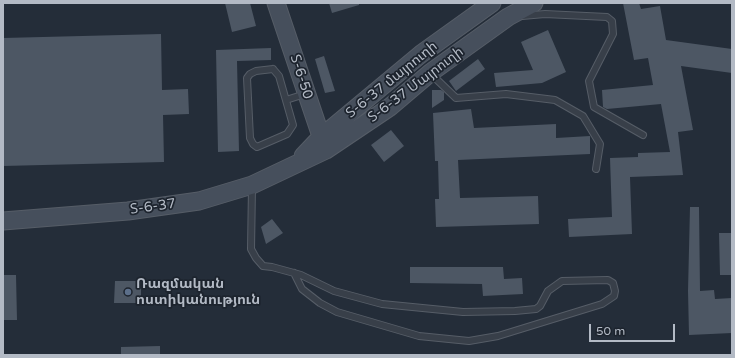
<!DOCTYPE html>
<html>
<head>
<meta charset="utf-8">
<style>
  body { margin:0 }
  #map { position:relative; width:735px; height:358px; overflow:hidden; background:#242d39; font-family:"Varela Round",sans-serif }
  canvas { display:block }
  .frame { position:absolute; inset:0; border:4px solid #b3bac5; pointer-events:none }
  .scale { position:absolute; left:589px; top:324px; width:86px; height:18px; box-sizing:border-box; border:2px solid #b3bac5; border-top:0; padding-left:5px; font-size:12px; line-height:14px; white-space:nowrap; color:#b3bac5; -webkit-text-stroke:3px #1d242e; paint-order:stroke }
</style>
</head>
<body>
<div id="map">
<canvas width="735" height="358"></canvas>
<div class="frame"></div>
<div class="scale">50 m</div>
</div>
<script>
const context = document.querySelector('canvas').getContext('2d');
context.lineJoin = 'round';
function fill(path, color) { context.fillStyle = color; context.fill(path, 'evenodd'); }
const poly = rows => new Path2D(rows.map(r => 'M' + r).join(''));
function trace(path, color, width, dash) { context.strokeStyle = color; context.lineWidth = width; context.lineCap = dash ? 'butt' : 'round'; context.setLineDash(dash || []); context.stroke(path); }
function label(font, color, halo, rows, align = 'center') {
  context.font = font + ' "Varela Round","Noto Sans Armenian",sans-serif'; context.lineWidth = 3.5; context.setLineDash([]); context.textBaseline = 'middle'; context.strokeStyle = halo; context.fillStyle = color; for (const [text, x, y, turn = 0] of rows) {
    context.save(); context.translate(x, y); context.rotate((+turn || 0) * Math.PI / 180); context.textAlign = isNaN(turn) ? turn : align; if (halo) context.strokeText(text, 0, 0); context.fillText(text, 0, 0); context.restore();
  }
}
const building = poly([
  [225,3,250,3,256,26,232,32],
  [329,3,359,3,359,5,332,13],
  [623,3,639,3,641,9,660,6,666,40,732,49,732,73,681,66,693,130,678,132,683,175,630,177,632,234,569,237,568,219,612,217,610,158,638,157,638,153,670,152,661,104,607,109,603,107,602,90,653,85,648,58,634,60],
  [548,30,566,72,542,83,496,87,494,73,533,70,521,42],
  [161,34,162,90,188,89,189,114,163,115,164,162,3,166,3,38],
  [271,48,271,60,237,61,239,151,218,152,216,50],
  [324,56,335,91,325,93,315,59],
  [478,59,485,69,456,91,449,81],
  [432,90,441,90,444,92,444,100,432,108],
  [471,109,474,128,556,124,556,138,590,136,590,154,458,160,460,198,538,196,539,224,436,227,435,199,439,199,438,161,435,161,433,113],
  [391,130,404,146,384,162,371,145],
  [690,207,699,207,700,291,714,290,715,299,732,298,732,333,689,335,688,291],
  [272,219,283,233,266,244,261,227],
  [719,233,732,233,732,275,720,275],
  [410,267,503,267,504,279,522,278,523,294,483,296,482,284,410,283],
  [3,275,16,275,17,320,3,320],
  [115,281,141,281,141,303,114,303],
  [160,346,160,355,121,355,121,347]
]);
const lane = poly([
  [522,16,545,14,607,17,612,21,613,34,589,81,594,107,643,135],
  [273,69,279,76,293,125,287,134,257,147,253,144,250,138,247,78,250,74,256,71,273,69],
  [431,74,456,98,506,94,555,100,583,116,600,144,596,169],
  [286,100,305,94],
  [252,187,251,249,256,258,263,266,272,267,294,273,301,275,334,291,382,304,463,312,515,311,536,309,540,306,548,291,562,281,608,280,613,283,615,291,614,296,602,304,498,336,469,341,419,336,337,312,320,303,302,289,294,273]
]);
const secondary = poly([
  [276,3,325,148],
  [303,156,320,138,421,54,492,3],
  [3,221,128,211,199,201,252,185,326,150,390,107,430,73,508,17,534,3]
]);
const markers = [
  [128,292,4,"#5c6f8a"]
];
const streetNames = [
  ["Տ-6-50",301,77,72],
  ["Տ-6-37 մայրուղի",392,80,-39],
  ["Տ-6-37 Մայրուղի",416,85,-37],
  ["Տ-6-37",153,207,-8]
];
const poiNames = [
  ["Ռազմական",136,284],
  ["ոստիկանություն",136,300]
];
fill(building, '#4d5764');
trace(lane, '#565d67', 8);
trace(secondary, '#565d67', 19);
trace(lane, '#383f49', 6);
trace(secondary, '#464f5c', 17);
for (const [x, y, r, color] of markers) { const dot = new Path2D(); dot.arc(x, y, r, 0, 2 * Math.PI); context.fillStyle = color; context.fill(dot); trace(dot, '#1d242e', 1.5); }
label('14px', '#b3bac5', '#1d242e', streetNames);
label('bold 14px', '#b3bac5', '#1d242e', poiNames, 'left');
</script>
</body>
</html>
